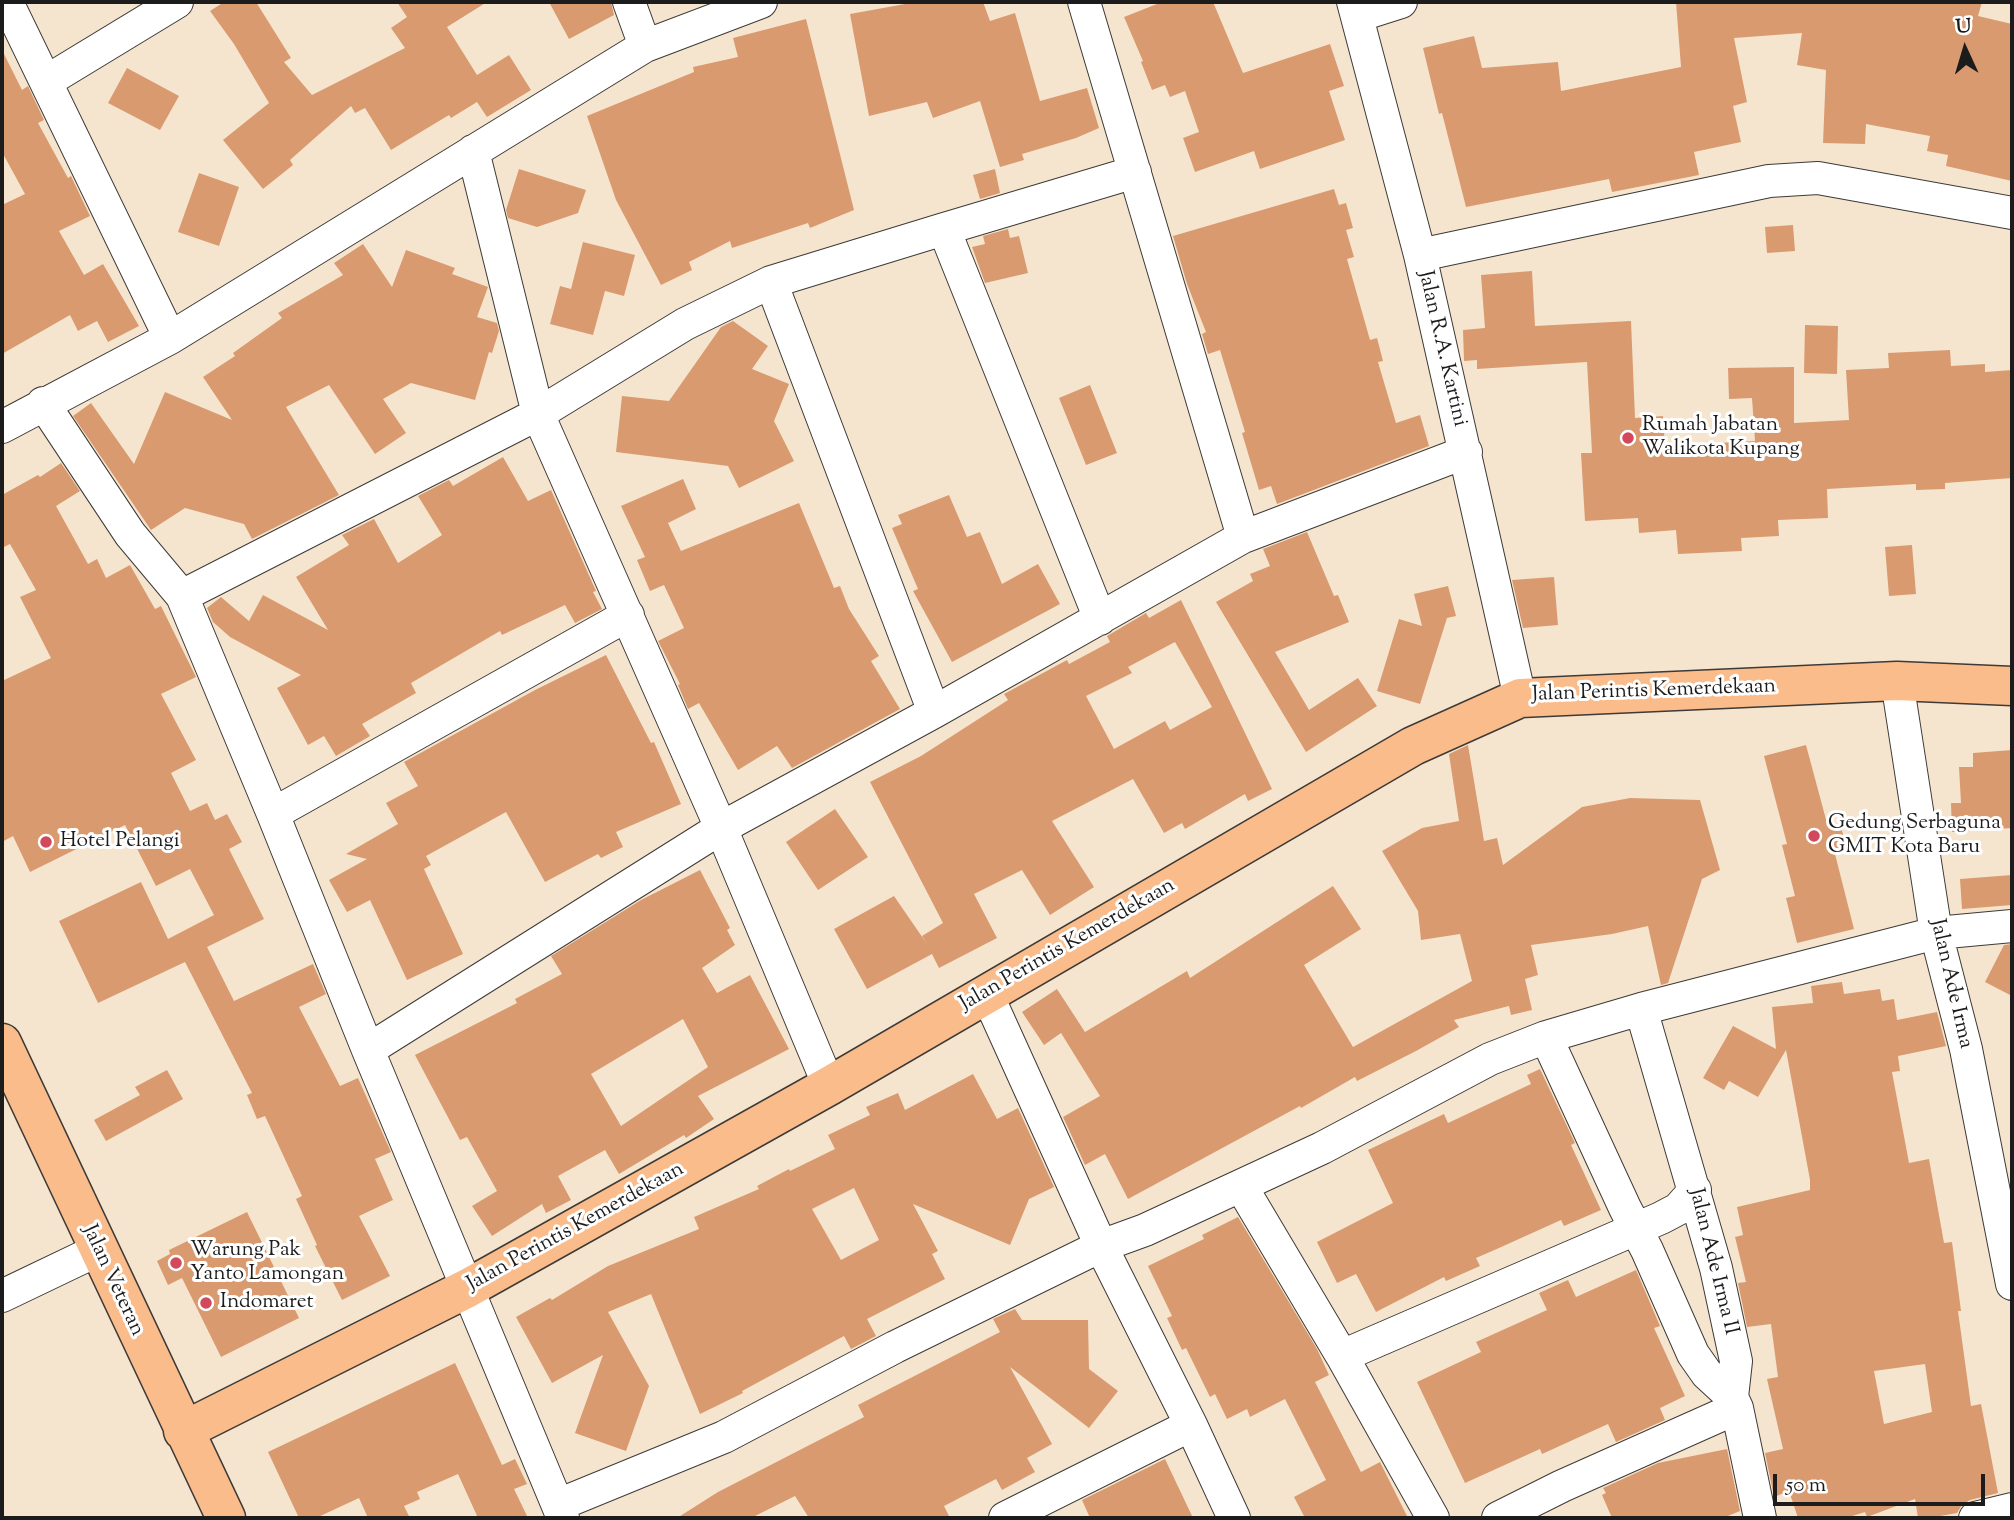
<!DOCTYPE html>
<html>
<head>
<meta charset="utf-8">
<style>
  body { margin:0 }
  #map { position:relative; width:2014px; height:1520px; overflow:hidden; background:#f6e5ce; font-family:"Sorts Mill Goudy",serif }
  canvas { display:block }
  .frame { position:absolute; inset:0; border:4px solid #1c1c1c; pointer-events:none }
  .north { position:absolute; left:1930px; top:14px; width:70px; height:70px; -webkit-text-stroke:5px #fff; paint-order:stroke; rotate:356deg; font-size:19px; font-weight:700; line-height:28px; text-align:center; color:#1c1c1c }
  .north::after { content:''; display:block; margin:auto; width:24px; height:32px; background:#1c1c1c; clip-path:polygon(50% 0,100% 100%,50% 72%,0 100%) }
  .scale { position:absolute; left:1773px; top:1474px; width:212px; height:32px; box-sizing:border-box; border:4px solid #1c1c1c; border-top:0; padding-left:9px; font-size:21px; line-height:24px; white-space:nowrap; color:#1c1c1c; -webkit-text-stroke:5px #fff; paint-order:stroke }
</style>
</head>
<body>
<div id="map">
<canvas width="2014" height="1520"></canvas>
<div class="frame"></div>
<div class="north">U</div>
<div class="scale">50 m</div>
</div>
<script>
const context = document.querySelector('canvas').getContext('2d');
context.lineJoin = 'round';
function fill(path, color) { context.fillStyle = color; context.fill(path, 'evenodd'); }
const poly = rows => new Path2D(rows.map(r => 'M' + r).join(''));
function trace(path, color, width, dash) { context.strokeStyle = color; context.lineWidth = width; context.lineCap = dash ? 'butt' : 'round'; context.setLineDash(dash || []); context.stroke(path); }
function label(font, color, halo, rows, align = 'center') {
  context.font = font + ' "Sorts Mill Goudy",serif'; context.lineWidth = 6; context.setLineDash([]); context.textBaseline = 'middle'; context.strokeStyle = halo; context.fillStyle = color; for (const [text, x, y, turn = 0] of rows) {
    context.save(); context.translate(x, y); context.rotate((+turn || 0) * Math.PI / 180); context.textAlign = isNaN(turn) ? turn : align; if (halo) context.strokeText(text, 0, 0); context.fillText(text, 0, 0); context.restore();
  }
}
const building = poly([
  [224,2,256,2,291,58,284,62,312,95,405,48,391,28,407,17,397,2,487,2,447,27,477,75,509,55,531,90,487,117,477,102,451,118,449,115,391,150,365,108,355,113,351,106,290,160,293,165,263,189,223,140,269,103,234,44,210,11],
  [549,2,611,2,614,15,569,39],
  [916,2,983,2,990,21,1015,13,1040,101,1087,88,1099,128,1076,138,1022,154,1024,160,1000,167,980,101,933,118,927,102,869,116,850,14],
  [1162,2,1213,2,1243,73,1330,44,1344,86,1329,91,1345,140,1260,169,1254,151,1195,172,1183,138,1199,132,1185,91,1170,97,1165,85,1152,90,1141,62,1143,61,1124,17],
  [1676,2,1982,2,1978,16,2012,24,2012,181,1946,166,1948,155,1927,151,1930,136,1866,124,1865,144,1823,143,1826,70,1797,65,1802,33,1734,38,1747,102,1733,106,1741,142,1694,152,1699,175,1612,192,1609,179,1466,207,1442,113,1439,114,1423,48,1474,36,1482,68,1558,62,1561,91,1681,67],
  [806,19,854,210,810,228,808,223,732,248,730,241,689,262,692,270,661,285,616,200,587,116,694,72,693,67,738,57,733,38],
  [2,50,22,90,28,86,44,120,38,123,68,178,71,176,90,216,59,231,84,275,103,264,139,326,108,342,97,321,78,331,70,315,2,354,2,205,25,194,2,152],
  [127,68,179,96,160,130,108,103],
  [519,169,586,190,578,213,537,227,508,218,506,210],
  [995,169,1000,193,980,199,973,175],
  [199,173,239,187,219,246,178,232],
  [1334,189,1339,205,1346,203,1353,228,1346,230,1354,257,1347,259,1370,340,1377,338,1383,361,1378,362,1396,423,1420,415,1429,446,1277,504,1271,486,1259,490,1242,433,1245,432,1220,350,1208,354,1202,334,1206,332,1187,284,1173,236],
  [1793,225,1795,251,1767,253,1765,227],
  [1008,229,1010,238,1019,236,1028,273,985,283,972,247,985,244,983,236],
  [583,242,635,255,624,296,605,291,593,335,550,324,560,286,571,289],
  [363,244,392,287,406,250,455,268,452,274,488,287,477,317,497,323,499,331,492,353,489,352,475,400,411,383,383,399,406,433,375,454,329,385,286,407,339,495,252,539,244,524,185,508,151,530,73,416,91,403,134,464,165,392,232,420,203,377,235,356,233,353,282,318,278,313,343,275,334,263],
  [1532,271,1535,326,1631,321,1635,418,1663,416,1665,446,1755,441,1752,398,1729,399,1728,368,1794,367,1794,423,1849,420,1846,370,1889,368,1888,353,1950,350,1951,366,1985,364,1985,372,2012,370,2012,478,1945,483,1945,489,1916,490,1916,484,1827,489,1828,518,1778,520,1779,536,1741,538,1742,551,1678,554,1676,530,1639,533,1638,518,1585,521,1581,453,1592,453,1587,362,1477,369,1477,360,1464,361,1463,330,1485,328,1481,275],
  [733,321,768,346,752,369,789,384,774,421,794,461,739,488,728,466,616,452,622,396,669,401,721,327],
  [1805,325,1838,326,1837,374,1804,373],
  [1090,385,1117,453,1086,465,1059,398],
  [503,457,528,501,551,490,596,591,593,592,602,609,575,623,565,605,502,635,500,631,411,683,416,693,362,724,370,736,336,756,324,736,308,745,277,688,301,675,230,637,213,622,207,608,221,597,249,621,263,595,328,630,296,577,349,545,342,535,374,519,398,563,442,535,418,496,449,480,453,486],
  [61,463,80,491,56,506,88,564,97,559,106,578,130,565,155,609,161,606,196,677,161,694,196,760,171,773,190,811,207,803,215,820,227,814,242,842,229,849,264,919,207,947,234,1001,313,964,326,994,299,1007,340,1086,358,1078,391,1152,375,1159,393,1200,359,1216,390,1276,342,1300,315,1246,317,1245,296,1199,302,1196,265,1116,257,1119,247,1095,252,1093,185,962,98,1003,59,921,141,882,168,939,214,915,190,869,156,886,125,825,30,872,13,836,2,842,2,681,51,658,20,597,36,590,10,544,2,548,2,495,38,475,40,477],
  [683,479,696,509,668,523,681,551,799,503,834,588,840,586,849,609,879,656,871,661,900,709,792,768,777,746,738,770,699,703,688,709,678,685,680,684,658,641,684,628,664,585,650,591,637,560,645,557,621,506],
  [949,495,967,537,980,532,1002,584,1038,564,1060,604,952,662,913,591,918,589,892,528,902,524,898,515],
  [1307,532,1334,596,1338,595,1349,622,1275,652,1309,710,1358,678,1377,706,1306,752,1216,602,1253,581,1250,574,1270,566,1263,549],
  [1912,545,1916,594,1889,596,1885,547],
  [1554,577,1558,625,1523,628,1512,580],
  [1448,586,1456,616,1447,618,1420,704,1377,691,1399,619,1422,626,1414,594],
  [1181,600,1272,789,1248,801,1245,794,1185,829,1182,823,1164,833,1133,779,1052,821,1094,887,1050,915,1022,870,974,894,997,938,939,968,932,954,867,989,834,929,894,896,927,944,922,936,943,923,870,782,921,756,1008,700,1004,694,1067,660,1069,664,1110,642,1107,636,1146,613,1149,618],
  [1175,642,1212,707,1170,730,1165,721,1114,749,1086,696,1132,673,1128,667],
  [606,655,651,743,654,742,681,804,616,832,623,847,601,858,598,854,545,882,506,812,426,856,431,865,424,869,463,954,407,980,370,900,347,912,329,880,367,859,346,854,398,824,386,803,418,786,404,762,535,690],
  [1468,745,1484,841,1497,838,1503,865,1582,807,1630,798,1700,800,1720,870,1702,879,1668,983,1661,985,1648,926,1612,934,1531,945,1538,975,1525,979,1532,1010,1511,1015,1509,1006,1454,1020,1459,1027,1416,1051,1357,1081,1355,1077,1301,1108,1300,1106,1128,1199,1105,1154,1085,1165,1063,1117,1100,1096,1061,1033,1044,1045,1022,1012,1057,989,1085,1032,1187,971,1190,978,1333,886,1361,929,1304,965,1353,1047,1472,981,1460,934,1421,940,1418,911,1382,851,1422,828,1459,821,1449,754],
  [1806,745,1828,827,1840,824,1848,851,1835,854,1854,929,1797,943,1786,898,1795,896,1782,845,1787,844,1764,756],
  [2012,750,2012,828,1952,832,1951,803,1961,803,1959,767,1973,767,1973,753],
  [835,809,868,857,818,890,786,842],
  [700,870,730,928,727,930,735,945,702,968,717,993,750,975,789,1049,698,1096,714,1119,686,1138,684,1135,619,1174,605,1150,558,1176,571,1200,546,1213,542,1204,492,1236,472,1206,497,1191,467,1137,460,1140,415,1055,517,1003,515,999,562,974,551,956,641,900],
  [683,1019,708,1067,621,1126,591,1074],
  [2012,875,2012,905,1962,909,1960,879],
  [2012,944,2012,996,1985,982,2004,945],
  [1842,982,1844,994,1880,989,1882,1001,1894,999,1897,1020,1937,1012,1946,1046,1898,1056,1900,1071,1892,1072,1909,1163,1929,1159,1944,1243,1952,1242,1961,1311,1958,1311,1971,1406,1981,1404,1998,1493,1970,1500,1962,1505,1957,1513,1929,1518,1918,1518,1915,1499,1867,1517,1865,1512,1846,1518,1798,1518,1789,1491,1774,1497,1765,1453,1783,1449,1767,1379,1778,1377,1771,1324,1747,1327,1738,1283,1746,1282,1735,1237,1743,1235,1737,1207,1810,1190,1810,1180,1786,1050,1758,1097,1729,1081,1724,1090,1703,1078,1733,1026,1776,1049,1772,1007,1813,1003,1811,986],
  [1925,1364,1932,1412,1884,1424,1874,1371],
  [1540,1069,1575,1143,1571,1145,1601,1210,1564,1226,1561,1220,1499,1248,1476,1258,1480,1266,1446,1281,1444,1277,1376,1312,1356,1274,1337,1283,1317,1242,1393,1203,1368,1150,1444,1114,1448,1123,1531,1084,1527,1075],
  [167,1070,183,1099,106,1141,94,1120,140,1095,135,1087],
  [973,1074,997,1119,1018,1108,1054,1187,1029,1199,1010,1245,913,1204,938,1251,932,1254,945,1279,867,1319,876,1336,851,1349,844,1336,742,1391,743,1393,700,1414,651,1294,608,1312,649,1386,626,1451,575,1433,603,1355,552,1383,516,1317,550,1298,552,1300,608,1266,699,1229,694,1217,759,1189,757,1186,789,1169,790,1171,835,1149,828,1135,870,1115,866,1107,898,1093,905,1110],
  [854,1188,879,1240,841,1260,812,1209],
  [247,1212,299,1318,221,1357,182,1278,168,1285,157,1261,170,1254,169,1250],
  [1238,1217,1317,1349,1329,1375,1315,1382,1361,1472,1380,1462,1408,1518,1305,1518,1294,1497,1326,1480,1285,1399,1250,1417,1247,1409,1227,1419,1215,1394,1210,1397,1186,1348,1182,1350,1167,1318,1172,1316,1148,1266,1204,1239,1202,1235],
  [1636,1270,1660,1326,1654,1328,1685,1396,1660,1408,1665,1420,1616,1442,1608,1424,1542,1454,1540,1449,1465,1483,1417,1382,1481,1352,1476,1342,1547,1310,1539,1293,1568,1280,1576,1297],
  [1015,1309,1022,1320,1088,1320,1089,1369,1118,1391,1089,1428,1010,1367,1052,1444,1027,1458,1035,1472,1002,1490,996,1479,944,1506,950,1518,809,1518,795,1496,751,1518,677,1518,718,1492,864,1417,858,1405,1000,1332,993,1319],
  [455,1363,502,1465,515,1459,527,1484,514,1489,528,1518,478,1518,458,1474,417,1492,420,1499,404,1506,410,1518,368,1518,359,1498,316,1518,299,1518,268,1452],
  [1727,1449,1740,1511,1723,1518,1612,1518,1602,1495,1606,1493,1603,1488,1658,1463],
  [1165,1459,1193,1518,1090,1518,1082,1500]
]);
const minor = poly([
  [7,2,170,338],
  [629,2,645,46],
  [1084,2,1243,537],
  [1353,2,1420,255,1520,698],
  [1357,16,1401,2],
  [47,81,177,2],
  [473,151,538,414,721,828,829,1086],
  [944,229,1135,172],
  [1420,255,1769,181,1818,178,2012,213],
  [771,282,934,712],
  [43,403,130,534,182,596,273,814],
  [2,427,170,338,645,46,761,2],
  [182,596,538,414,685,324,771,282,944,229,1100,619],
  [1897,681,1936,933,1966,1049,2012,1284],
  [986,992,1101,1246,1191,1425,1234,1518],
  [1641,1009,1716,1268,1736,1361,1732,1397,1737,1408,1760,1518],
  [1546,1037,1625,1208,1647,1250,1693,1354,1707,1374,1732,1397],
  [368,1050,721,828,934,712,1243,537,1466,452],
  [1241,1186,1342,1356,1433,1518],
  [2,1296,98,1250],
  [1342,1356,1661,1218,1678,1209,1695,1190],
  [558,1505,724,1437,895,1347,1101,1246,1145,1230,1322,1148,1490,1059,1546,1037,1641,1009,1936,933,2012,926],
  [563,1518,368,1050,273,814,628,615],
  [1005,1518,1191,1425],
  [1498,1518,1562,1486,1737,1408],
  [1975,1518,2012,1509]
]);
const major = poly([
  [2,1043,226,1518],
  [183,1431,468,1288,829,1086,1413,746,1520,698,1897,681,2012,686]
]);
const markers = [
  [1628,438,7,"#d1495b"],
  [1814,836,7,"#d1495b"],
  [46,842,7,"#d1495b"],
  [176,1263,7,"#d1495b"],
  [206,1303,7,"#d1495b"]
];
const streetNames = [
  ["Jalan R.A. Kartini",1441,349,77],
  ["Jalan Perintis Kemerdekaan",1654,692,-2],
  ["Jalan Perintis Kemerdekaan",1068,946,-30],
  ["Jalan Ade Irma",1950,984,77],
  ["Jalan Perintis Kemerdekaan",576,1228,-29],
  ["Jalan Ade Irma II",1712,1262,76],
  ["Jalan Veteran",112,1281,65]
];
const poiNames = [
  ["Rumah Jabatan",1642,426],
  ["Walikota Kupang",1642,450],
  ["Gedung Serbaguna",1828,824],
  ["GMIT Kota Baru",1828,848],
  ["Hotel Pelangi",60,842],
  ["Warung Pak",190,1251],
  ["Yanto Lamongan",190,1275],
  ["Indomaret",220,1303]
];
fill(building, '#d99a70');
trace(minor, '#3d3a37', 34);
trace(major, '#3d3a37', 41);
trace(minor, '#fff', 32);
trace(major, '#fabc8b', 38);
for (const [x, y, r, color] of markers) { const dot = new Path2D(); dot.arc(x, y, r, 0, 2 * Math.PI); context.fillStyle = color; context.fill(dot); trace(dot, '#fff', 2.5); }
label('21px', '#1c1c1c', '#fff', streetNames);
label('21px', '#1c1c1c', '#fff', poiNames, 'left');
</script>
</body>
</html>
